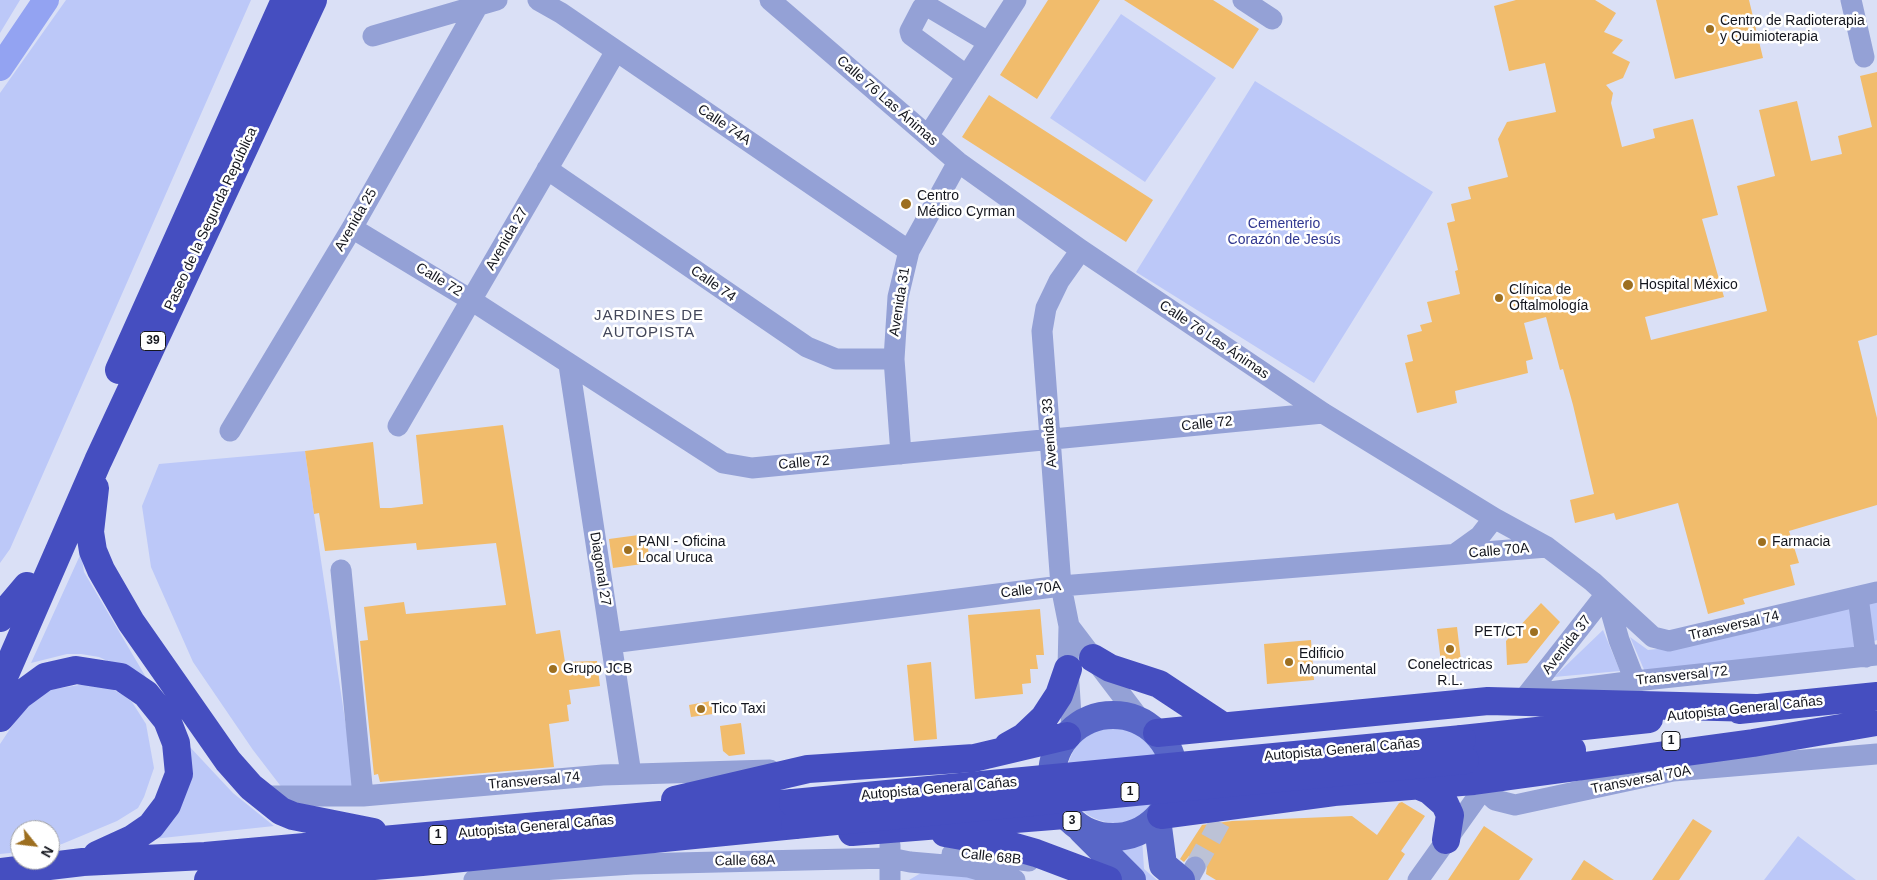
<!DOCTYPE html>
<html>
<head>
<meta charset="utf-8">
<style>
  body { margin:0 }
  #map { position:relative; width:1877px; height:880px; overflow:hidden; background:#dae0f6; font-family:Helvetica,sans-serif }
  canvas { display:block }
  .north { position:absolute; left:10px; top:820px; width:50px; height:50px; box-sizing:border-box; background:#fff; border:1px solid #a1a2a5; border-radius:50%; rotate:119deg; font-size:14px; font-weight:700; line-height:20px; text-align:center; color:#14161e }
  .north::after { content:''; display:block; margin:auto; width:18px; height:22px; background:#9d6f20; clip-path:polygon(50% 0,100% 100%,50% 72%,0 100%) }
</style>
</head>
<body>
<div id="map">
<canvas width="1877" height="880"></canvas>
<div class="north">N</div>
</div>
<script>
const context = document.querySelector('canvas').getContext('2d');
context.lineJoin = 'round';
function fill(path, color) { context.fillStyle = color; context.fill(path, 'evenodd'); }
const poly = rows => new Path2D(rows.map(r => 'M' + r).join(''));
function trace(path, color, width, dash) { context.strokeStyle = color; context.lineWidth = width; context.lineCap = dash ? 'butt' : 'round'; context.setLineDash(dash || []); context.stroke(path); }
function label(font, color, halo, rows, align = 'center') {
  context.font = font + ' Helvetica,sans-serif'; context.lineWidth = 5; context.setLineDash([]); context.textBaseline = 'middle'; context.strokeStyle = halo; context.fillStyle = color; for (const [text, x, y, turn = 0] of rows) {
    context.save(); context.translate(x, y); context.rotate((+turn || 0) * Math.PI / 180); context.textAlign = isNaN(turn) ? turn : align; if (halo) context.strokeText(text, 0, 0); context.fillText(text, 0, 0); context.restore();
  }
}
const green = poly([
  [0,0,20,0,0,33],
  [66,0,251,0,10,549,0,563,0,93],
  [1121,14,1216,78,1145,182,1050,118],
  [1255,81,1433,192,1314,383,1136,272],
  [305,451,314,514,356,793,286,793,253,750,193,662,151,567,142,506,159,464],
  [81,553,84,572,157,696,116,665,99,657,81,654,67,654,31,663],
  [1877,598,1877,640,1859,647,1645,672,1630,637,1648,650,1685,646],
  [1603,630,1620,671,1554,677],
  [85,684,112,689,123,695,132,702,146,724,154,768,144,797,138,808,117,821,62,844,50,846,50,830,20,830,20,852,0,854,0,744,24,708,49,690],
  '1067 775a48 48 0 1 1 96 0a48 48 0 1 1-96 0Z',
  [189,746,233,793,274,826,153,839],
  [1798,836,1856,880,1764,880],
  [1142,838,1144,869,1157,880,1144,880,1116,855],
  [926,870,991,880,909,880]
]);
const river = poly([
  [0,68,46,0]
]);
const building = poly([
  [1048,0,1100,0,1037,99,1000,75],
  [1124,0,1213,0,1259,29,1233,69],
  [1516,0,1595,0,1616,13,1604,32,1623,40,1612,53,1630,62,1623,78,1606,85,1613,93,1611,103,1622,147,1655,138,1653,129,1693,119,1718,215,1702,219,1724,297,1645,317,1651,340,1767,311,1737,186,1775,176,1759,110,1797,101,1811,161,1842,154,1838,136,1872,127,1860,76,1877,72,1877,335,1858,341,1877,418,1877,505,1789,531,1799,563,1790,565,1795,585,1743,599,1745,604,1708,614,1678,503,1616,520,1614,513,1575,523,1570,500,1594,494,1573,405,1563,369,1560,370,1546,317,1524,323,1533,359,1526,361,1528,373,1455,391,1457,403,1417,413,1405,363,1413,361,1407,335,1422,331,1420,325,1432,322,1427,302,1460,294,1455,271,1458,270,1447,223,1455,221,1451,204,1471,199,1468,187,1508,177,1498,139,1507,122,1556,112,1545,63,1509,71,1494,6],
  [1656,0,1749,0,1763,58,1675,79],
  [989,95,1153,200,1126,242,962,137],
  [503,425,536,634,560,630,565,662,597,661,600,686,569,690,571,704,567,705,569,721,549,724,554,767,380,782,378,774,374,775,360,641,368,640,364,607,404,602,406,614,506,605,496,543,417,550,416,543,325,551,319,513,314,514,305,451,373,442,380,508,391,508,423,504,416,435],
  [646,534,650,563,613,568,609,539],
  [1541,603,1560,622,1527,663,1507,665,1506,641],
  [1040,609,1044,655,1036,655,1038,669,1030,669,1031,683,1022,684,1023,694,975,699,968,615],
  [1457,627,1462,669,1442,671,1437,629],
  [1311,640,1314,680,1267,684,1264,644],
  [931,662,937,739,914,741,907,665],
  [711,701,713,714,691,717,689,705],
  [741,723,745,754,729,756,723,751,720,726],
  [1402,802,1425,816,1401,851,1405,854,1388,880,1216,880,1206,874,1207,866,1201,856,1189,856,1184,862,1180,859,1202,825,1232,821,1352,816,1377,835,1399,803],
  [1693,819,1712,831,1679,880,1652,880],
  [1484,826,1533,859,1519,880,1448,880],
  [1584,860,1614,880,1571,880]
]);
const minorTunnel = poly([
  [1195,867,1220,822]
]);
const minor = poly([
  [538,0,561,13,909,251],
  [770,0,958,162,1081,250,1323,413,1494,518,1547,547,1593,582,1653,637,1669,641,1877,592],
  [1243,0,1272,19],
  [1851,0,1864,57],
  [373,36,497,0],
  [967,76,911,35,910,31,922,8,929,7,988,42],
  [928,136,1016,0],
  [547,169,807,347,836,359,894,359],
  [352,228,471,300,723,463,752,468,1323,413],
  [569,365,631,774],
  [398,426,616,51],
  [230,431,352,228,477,7],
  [901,454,894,359,898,297,909,251,958,162],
  [1455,554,1480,536,1494,518],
  [341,570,363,796],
  [1606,594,1619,640,1635,681],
  [1858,597,1866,657],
  [1069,626,1142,722],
  [611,643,1061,586,1547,547],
  [1542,693,1635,681,1877,655],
  [1527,695,1606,594],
  [1072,731,1068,669,1069,626,1061,586,1042,331,1046,308,1059,281,1081,250],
  [1474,781,1495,800,1515,805,1673,771,1877,754],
  [260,796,363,796,603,775,770,770],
  [952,854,976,854,1029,861],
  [474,880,495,873,633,864,890,858,910,862,968,867,1015,880],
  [890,880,890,845],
  [1188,880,1195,867],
  [1418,880,1483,789]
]);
const major = poly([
  '1052 776a61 61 0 1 1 122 0a61 61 0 1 1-122 0Z',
  [1157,819,1163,865,1181,880],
  [1082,830,1132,880]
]);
const highway = poly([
  [119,370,285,0],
  [95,488,90,532,93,551,101,570,131,622,228,761,251,787,281,811,293,816,373,832],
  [0,618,27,586],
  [1093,658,1110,668,1159,684,1221,725],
  [0,686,98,461,313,0],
  [1739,710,1877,696],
  [0,718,19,696,45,677,76,670,121,677,146,694,167,720,176,743,179,774,167,805,151,826,132,839,97,855],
  [1157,733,1488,701,1756,708],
  [1462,739,1649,719],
  [1008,746,1024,737,1044,718,1059,695,1068,669],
  [1465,760,1572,750],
  [1417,785,1429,790,1445,804,1450,815,1446,840],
  [675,800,808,769,974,758,1067,736],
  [1161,815,1334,792,1474,781,1753,743,1876,722],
  [852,832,1065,815],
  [945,833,1001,843,1036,853,1108,880],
  [0,872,83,862,205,856,793,803],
  [208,880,422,862,795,825]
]);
const highwayBridge = poly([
  [793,803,1462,739],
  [795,825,1465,760]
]);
const markers = [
  [1710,29,5,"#9d6f20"],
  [906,204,6,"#9d6f20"],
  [1628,285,6,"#9d6f20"],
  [1499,298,5,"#9d6f20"],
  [1762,542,5,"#9d6f20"],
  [628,550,5,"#9d6f20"],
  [1534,632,5,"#9d6f20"],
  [1450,649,5,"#9d6f20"],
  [1289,662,5,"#9d6f20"],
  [553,669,5,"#9d6f20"],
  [701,709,5,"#9d6f20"]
];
const shields = [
  [153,341,25],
  [1671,741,18],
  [1130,792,18],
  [1072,821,18],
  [438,835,18]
];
const shieldNames = [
  ["39",153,341],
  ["1",1671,741],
  ["1",1130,792],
  ["3",1072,821],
  ["1",438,835]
];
const poiNames = [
  ["Centro de Radioterapia",1720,21],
  ["y Quimioterapia",1720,37],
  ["Centro",917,196],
  ["Médico Cyrman",917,212],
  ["Hospital México",1639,285],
  ["Clínica de",1509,290],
  ["Oftalmología",1509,306],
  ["PANI - Oficina",638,542],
  ["Local Uruca",638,558],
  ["Farmacia",1772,542],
  ["PET/CT",1524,632,"right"],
  ["Edificio",1299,654],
  ["Monumental",1299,670],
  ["Conelectricas",1450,665,"center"],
  ["R.L.",1450,681,"center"],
  ["Grupo JCB",563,669],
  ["Tico Taxi",711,709]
];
const streetNames = [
  ["Calle 76 Las Ánimas",887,101,41],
  ["Calle 74A",724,125,34],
  ["Paseo de la Segunda República",211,219,-65],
  ["Avenida 25",356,220,-60],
  ["Avenida 27",507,239,-60],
  ["Calle 72",439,280,31],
  ["Calle 74",713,284,35],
  ["Avenida 31",900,302,-81],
  ["Calle 76 Las Ánimas",1214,340,34],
  ["Calle 72",1207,424,-6],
  ["Avenida 33",1050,433,-94],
  ["Calle 72",804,463,-5],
  ["Calle 70A",1499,551,-5],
  ["Diagonal 27",600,569,81],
  ["Calle 70A",1031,590,-7],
  ["Transversal 74",1734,626,-13],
  ["Avenida 37",1567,645,-52],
  ["Transversal 72",1682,676,-6],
  ["Autopista General Cañas",1745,709,-6],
  ["Autopista General Cañas",1342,750,-5],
  ["Transversal 70A",1641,780,-11],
  ["Transversal 74",534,781,-5],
  ["Autopista General Cañas",939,789,-5],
  ["Autopista General Cañas",536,827,-5],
  ["Calle 68B",991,857,6],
  ["Calle 68A",745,861,-1]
];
const parkNames = [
  ["Cementerio",1284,224],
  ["Corazón de Jesús",1284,240]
];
const neighbourhoodNames = [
  ["JARDINES DE",649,316],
  ["AUTOPISTA",649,333]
];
fill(green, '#bcc8f8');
trace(river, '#93a3f2', 26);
fill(building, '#f1bc6c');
trace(minorTunnel, '#bcc2d6', 21, [21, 11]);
trace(minor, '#94a1d6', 21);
trace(major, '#5866c7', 28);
trace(highway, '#454ec0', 28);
trace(highwayBridge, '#454ec0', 28);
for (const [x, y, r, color] of markers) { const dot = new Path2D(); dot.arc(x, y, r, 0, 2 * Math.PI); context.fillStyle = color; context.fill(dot); trace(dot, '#fff', 2); }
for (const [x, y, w] of shields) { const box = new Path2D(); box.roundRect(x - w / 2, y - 9.5, w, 19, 4); context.fillStyle = '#fff'; context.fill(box); trace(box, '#14161e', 1); }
label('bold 12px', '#14161e', null, shieldNames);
label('14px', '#14161e', '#fff', poiNames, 'left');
label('14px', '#14161e', '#fff', streetNames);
label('14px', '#303790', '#fff', parkNames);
context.letterSpacing = '1px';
label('15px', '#43475a', '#fff', neighbourhoodNames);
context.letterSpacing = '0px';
</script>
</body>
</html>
